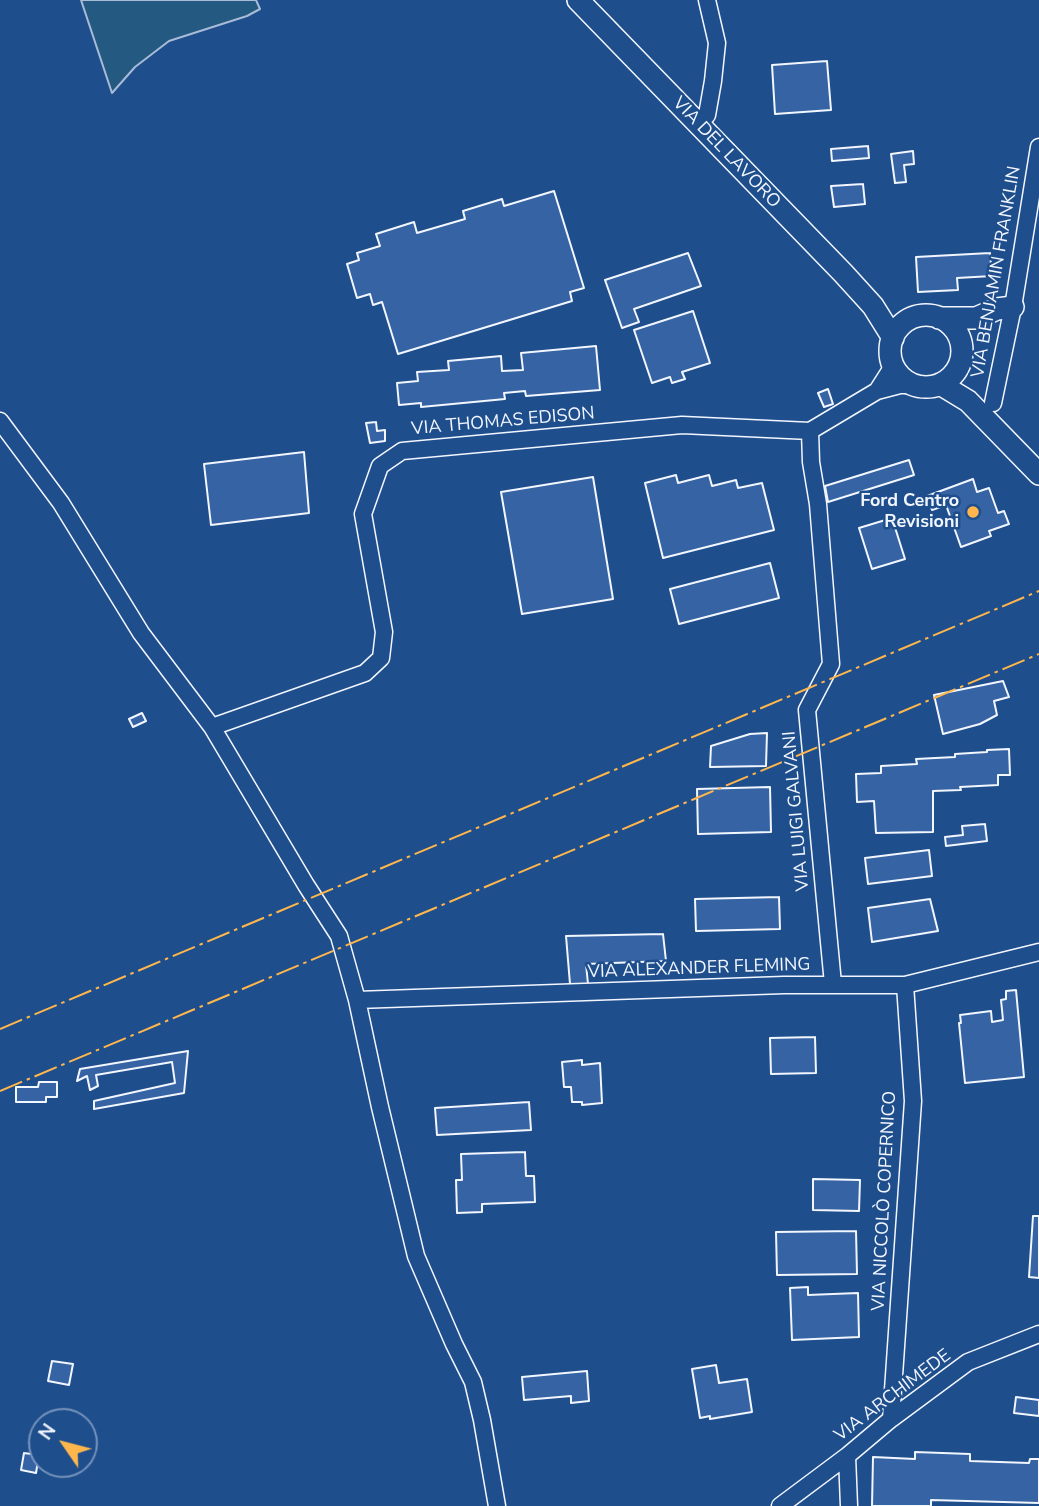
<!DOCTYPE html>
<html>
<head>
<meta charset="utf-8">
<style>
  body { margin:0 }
  #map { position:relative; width:1039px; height:1506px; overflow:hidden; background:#1f4e8c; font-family:"Nunito Sans",sans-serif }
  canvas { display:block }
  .north { position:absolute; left:28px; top:1408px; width:70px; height:70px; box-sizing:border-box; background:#1f4e8c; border:2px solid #7391ba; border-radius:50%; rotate:305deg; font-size:19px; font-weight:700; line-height:28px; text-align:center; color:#f2f6ff }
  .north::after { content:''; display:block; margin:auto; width:24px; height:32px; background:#ffb74d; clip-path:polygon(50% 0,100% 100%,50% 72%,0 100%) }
</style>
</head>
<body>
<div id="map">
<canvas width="1039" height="1506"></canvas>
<div class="north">N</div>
</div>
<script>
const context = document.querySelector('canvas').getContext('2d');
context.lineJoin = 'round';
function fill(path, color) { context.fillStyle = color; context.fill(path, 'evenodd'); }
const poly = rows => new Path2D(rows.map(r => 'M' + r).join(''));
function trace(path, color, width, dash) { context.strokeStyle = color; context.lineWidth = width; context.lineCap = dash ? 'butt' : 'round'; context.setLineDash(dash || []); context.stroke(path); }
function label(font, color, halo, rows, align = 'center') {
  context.font = font + ' "Nunito Sans",sans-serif'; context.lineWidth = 5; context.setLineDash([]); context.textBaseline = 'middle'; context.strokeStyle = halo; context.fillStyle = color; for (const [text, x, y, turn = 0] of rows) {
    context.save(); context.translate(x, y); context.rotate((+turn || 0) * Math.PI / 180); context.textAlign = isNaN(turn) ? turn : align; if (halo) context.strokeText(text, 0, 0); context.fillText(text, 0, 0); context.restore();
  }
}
const green = poly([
  [81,0,256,0,260,9,247,16,169,41,135,67,112,93,81,0]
]);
const building = poly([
  [827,61,831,110,775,114,772,65,827,61],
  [868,146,869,158,832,161,831,149,868,146],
  [913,151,914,164,904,165,906,182,895,183,891,154,913,151],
  [863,184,865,204,834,207,831,186,863,184],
  [554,191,584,288,570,292,572,301,398,354,382,302,373,305,370,294,357,298,347,264,359,260,357,253,380,246,376,234,414,222,417,233,465,219,463,211,502,199,504,206,554,191],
  [688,253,701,286,634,309,639,322,622,328,605,280,688,253],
  [990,253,992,276,957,278,958,290,918,292,916,257,990,253],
  [693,311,710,363,682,372,685,379,672,383,670,377,652,383,634,330,693,311],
  [596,346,600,390,526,396,525,391,504,393,505,399,421,407,421,403,399,405,397,383,418,381,417,372,449,370,448,361,501,356,502,371,523,370,521,353,596,346],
  [828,389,833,404,824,407,818,393,828,389],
  [376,422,377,431,385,430,385,441,370,443,366,423,376,422],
  [304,452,309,513,211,525,204,464,304,452],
  [909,460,914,475,828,502,825,486,909,460],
  [676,475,678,483,709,475,712,486,736,480,738,488,762,483,774,530,663,558,645,483,676,475],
  [593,477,613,599,522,614,501,492,593,477],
  [973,479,977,492,989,488,998,513,1004,511,1009,524,989,531,991,536,961,547,946,505,932,510,927,496,973,479],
  [892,518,905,559,872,569,859,528,892,518],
  [770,563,779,598,679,624,670,589,770,563],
  [1003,681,1009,697,994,701,997,715,980,724,943,734,934,695,1003,681],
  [142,713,146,721,133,727,129,719,142,713],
  [767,733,766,766,710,767,711,746,750,734,767,733],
  [1009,749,1010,775,998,775,998,785,960,787,961,790,933,791,933,832,876,833,874,801,857,802,856,774,881,773,881,766,917,764,916,759,955,757,955,754,987,752,987,750,1009,749],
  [770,787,771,832,698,834,697,789,770,787],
  [985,824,987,841,946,846,945,837,963,835,962,826,985,824],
  [929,850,932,876,868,884,865,858,929,850],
  [779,897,780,929,696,931,695,899,779,897],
  [930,899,938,931,872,942,868,908,930,899],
  [663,934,666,961,586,964,588,984,570,984,566,936,663,934],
  [1016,990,1024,1077,965,1083,959,1023,961,1023,960,1015,991,1011,992,1022,1003,1020,1001,1000,1006,999,1006,991,1016,990],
  [815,1037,816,1073,771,1074,770,1038,815,1037],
  [188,1051,184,1093,94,1109,94,1101,175,1083,172,1062,96,1075,98,1086,90,1090,87,1076,77,1081,80,1069,188,1051],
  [582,1060,582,1065,600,1063,602,1103,582,1105,582,1102,572,1102,571,1087,564,1087,562,1062,582,1060],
  [39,1082,57,1082,57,1097,46,1097,46,1102,16,1102,16,1087,38,1087,39,1082],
  [529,1102,531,1130,437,1135,435,1108,529,1102],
  [525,1152,526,1176,534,1176,535,1202,482,1204,482,1212,457,1213,456,1180,462,1180,461,1154,525,1152],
  [813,1179,860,1180,859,1211,813,1210,813,1179],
  [1033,1216,1039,1216,1039,1278,1029,1277,1033,1216],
  [856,1231,857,1274,777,1275,776,1232,856,1231],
  [808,1287,808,1295,858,1293,859,1337,792,1340,790,1288,808,1287],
  [52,1361,73,1364,69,1385,48,1381,52,1361],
  [716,1365,719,1383,747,1379,752,1412,710,1419,710,1416,700,1418,692,1369,716,1365],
  [587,1371,589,1401,571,1403,571,1396,524,1400,522,1377,587,1371],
  [1016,1397,1039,1400,1039,1416,1014,1413,1016,1397],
  [915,1452,970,1454,970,1461,1029,1463,1030,1459,1039,1459,1039,1503,931,1500,931,1506,872,1506,873,1457,915,1459,915,1452],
  [24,1453,39,1455,36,1473,21,1470,24,1453]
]);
const minor = poly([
  [698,124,707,115,713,81,717,43,707,0],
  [877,391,893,366],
  [993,403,1013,307,1039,147],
  [0,421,61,503,141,633,212,727,306,885,339,936,357,1000,380,1107,416,1256,454,1344,473,1382,482,1420,497,1506],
  [810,431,811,462,818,504,831,664,807,710,833,984],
  [212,727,365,673,381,658,384,632,363,514,380,466,402,451,682,425,810,431,877,391,900,385,913,385],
  [357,1000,784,985,905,985,1039,952],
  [891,1419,913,1101,905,985],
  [847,1456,849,1506],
  [780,1506,847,1456,891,1419,968,1362,1039,1334]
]);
const major = poly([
  [578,0,843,273,873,306,893,338],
  '890 351a36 36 0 1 1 72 0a36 36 0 1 1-72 0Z',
  [939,318,976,318,997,309,1013,307],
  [940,384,968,401,1039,474]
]);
const power = poly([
  [0,1029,1039,591],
  [0,1091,1039,654]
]);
const markers = [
  [973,512,7,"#ffb74d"]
];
const streetNames = [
  ["VIA DEL LAVORO",726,153,46],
  ["VIA BENJAMIN FRANKLIN",997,272,-80],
  ["VIA THOMAS EDISON",503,422,-5],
  ["VIA LUIGI GALVANI",797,811,-95],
  ["VIA ALEXANDER FLEMING",699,969,-2],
  ["VIA NICCOLÒ COPERNICO",885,1201,-87],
  ["VIA ARCHIMEDE",893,1396,-37]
];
const poiNames = [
  ["Ford Centro",959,502],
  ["Revisioni",959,523]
];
fill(green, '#245a82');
trace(green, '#a8bbd7', 2);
fill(building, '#3563a3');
trace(building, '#f2f6ff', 2);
trace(minor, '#f2f6ff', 19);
trace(major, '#f2f6ff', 24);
trace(minor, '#1f4e8c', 16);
trace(major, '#1f4e8c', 21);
trace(power, '#ffb74d', 2, [24, 5, 3.5, 5]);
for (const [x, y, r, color] of markers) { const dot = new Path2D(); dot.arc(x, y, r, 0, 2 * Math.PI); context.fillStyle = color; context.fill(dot); trace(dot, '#1f4e8c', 2.5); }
label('18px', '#f2f6ff', '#1f4e8c', streetNames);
label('bold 18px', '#f2f6ff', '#1f4e8c', poiNames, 'right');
</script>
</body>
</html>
